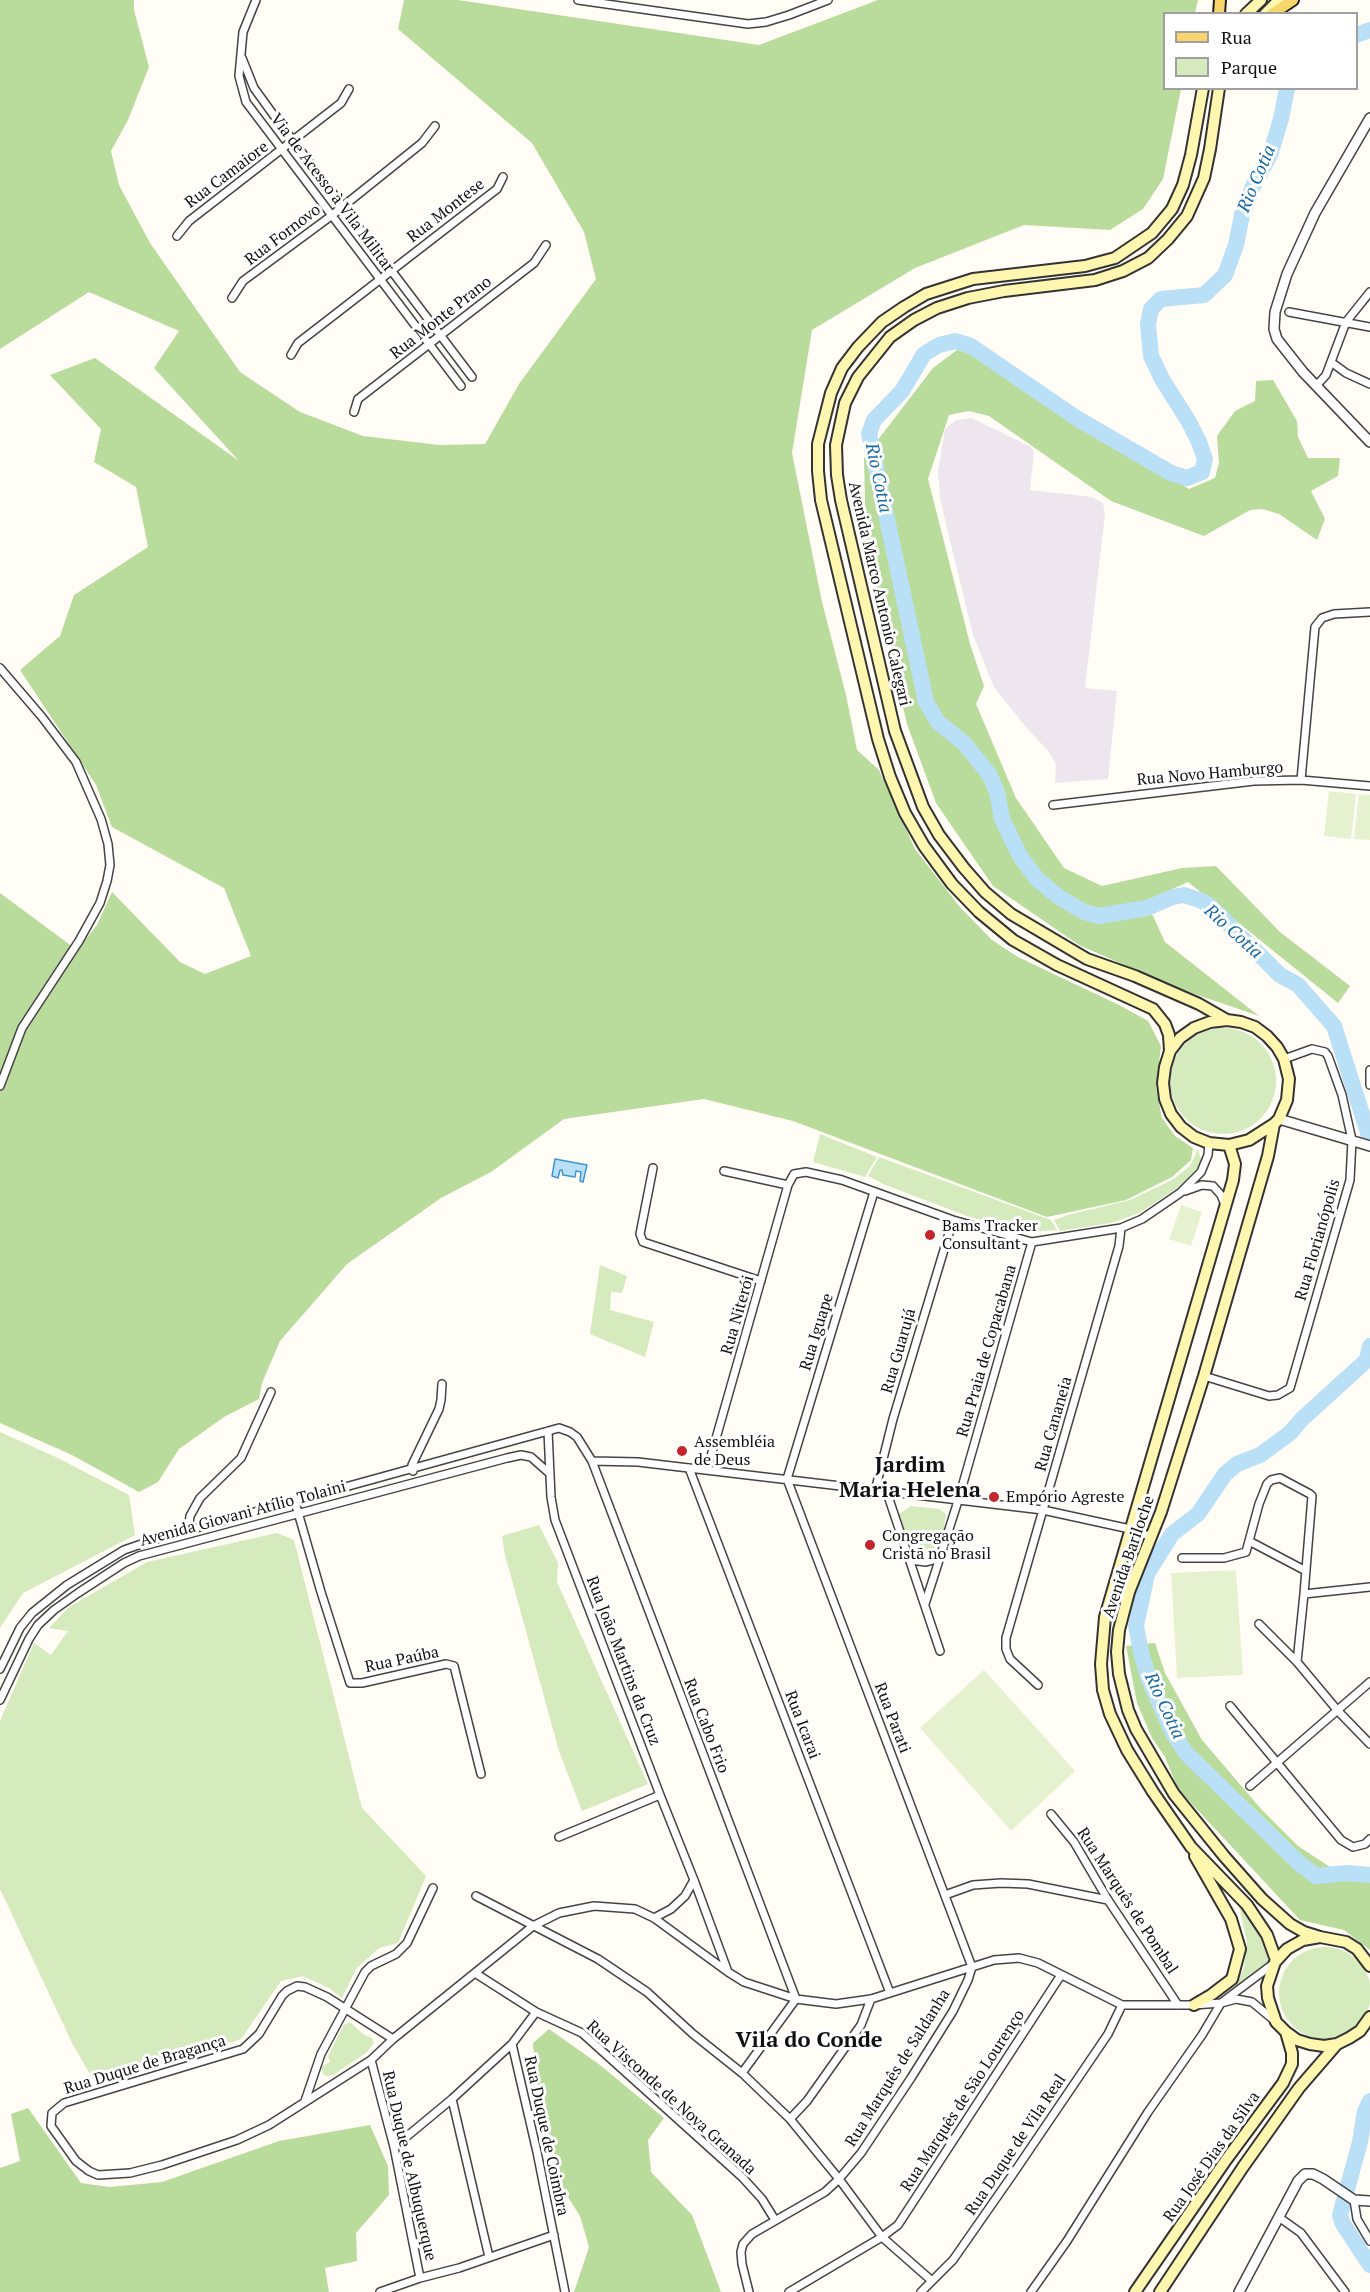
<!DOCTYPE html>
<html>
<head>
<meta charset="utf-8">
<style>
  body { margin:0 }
  #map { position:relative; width:1370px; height:2292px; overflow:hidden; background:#fffdf5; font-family:"PT Serif",serif }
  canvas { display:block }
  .legend { position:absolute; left:1163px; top:12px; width:195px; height:78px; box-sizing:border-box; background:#fff; border:2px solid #a0a0a0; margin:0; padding:8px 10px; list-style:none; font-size:18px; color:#111 }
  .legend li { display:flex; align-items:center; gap:12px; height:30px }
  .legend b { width:30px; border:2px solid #a0a0a0 }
</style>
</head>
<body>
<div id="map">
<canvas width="1370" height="2292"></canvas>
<ul class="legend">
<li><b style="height:8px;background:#f9d66b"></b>Rua</li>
<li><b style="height:16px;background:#d5ebbd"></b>Parque</li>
</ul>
</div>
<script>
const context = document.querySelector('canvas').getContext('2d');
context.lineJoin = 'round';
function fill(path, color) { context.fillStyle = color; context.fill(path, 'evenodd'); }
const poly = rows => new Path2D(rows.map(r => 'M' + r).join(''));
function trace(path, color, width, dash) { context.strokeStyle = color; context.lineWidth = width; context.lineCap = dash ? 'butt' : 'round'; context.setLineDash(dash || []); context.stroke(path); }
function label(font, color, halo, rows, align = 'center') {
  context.font = font + ' "PT Serif",serif'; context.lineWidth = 6; context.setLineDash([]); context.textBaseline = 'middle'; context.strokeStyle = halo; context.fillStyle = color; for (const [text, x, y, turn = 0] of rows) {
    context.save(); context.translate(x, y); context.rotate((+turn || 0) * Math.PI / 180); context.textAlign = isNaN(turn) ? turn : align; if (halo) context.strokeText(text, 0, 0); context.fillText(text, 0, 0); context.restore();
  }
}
const industrial = poly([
  [972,418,1031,447,1034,452,1030,490,1092,497,1103,503,1105,514,1085,688,1117,691,1108,779,1055,783,1056,764,1049,752,1025,726,994,687,973,635,945,520,940,497,938,471,945,429,956,420]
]);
const green = poly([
  '1170 1081a53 53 0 1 1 106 0a53 53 0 1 1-106 0Z',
  [820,1134,877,1157,865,1177,813,1162],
  [1198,1149,1202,1163,1179,1187,1139,1213,1111,1223,1060,1231,1054,1220,1068,1215,1130,1200,1172,1180,1190,1166],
  [879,1157,1051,1220,1057,1230,1026,1232,967,1216,883,1184,868,1176],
  [600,1265,627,1276,622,1293,611,1292,610,1310,654,1322,645,1357,590,1334],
  [0,1432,58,1458,129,1495,135,1535,23,1593,0,1628],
  [911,1506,939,1509,946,1514,942,1540,930,1553,917,1553,909,1542,899,1519,899,1514],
  [539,1525,558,1563,557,1582,648,1784,582,1811,559,1751,505,1555,502,1536],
  [277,1533,294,1540,362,1808,426,1876,398,1943,379,1948,356,1969,342,1998,329,1988,303,1976,281,1981,241,2039,167,2064,115,2075,91,2076,72,2043,0,1889,0,1721,34,1643,51,1655,68,1631,49,1628,69,1607,147,1562],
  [1239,1906,1264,1936,1267,1945,1268,1962,1235,1987,1244,1968,1247,1942],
  '1279 1993a46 46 0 1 1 92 0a46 46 0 1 1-92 0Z',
  [350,2022,363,2034,372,2038,374,2043,366,2053,333,2075,327,2076,323,2074,321,2067,330,2062,328,2056,337,2038,344,2025]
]);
const forest = poly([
  [0,0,134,0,134,10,149,67,128,120,111,151,119,185,150,243,240,372,300,412,363,436,439,445,485,444,519,384,596,279,584,232,532,143,398,29,404,0,458,0,759,45,878,0,1198,0,1195,13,1164,14,1164,88,1181,89,1163,179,1143,209,1110,230,1024,225,915,268,812,330,792,453,822,602,846,695,857,750,879,770,915,849,959,906,992,940,1018,957,1121,1006,1148,1021,1161,1046,1156,1088,1162,1118,1175,1136,1193,1148,1191,1160,1172,1177,1126,1200,1047,1217,793,1121,704,1099,564,1119,491,1172,441,1198,347,1264,280,1341,262,1383,259,1399,224,1417,179,1449,158,1482,139,1492,72,1455,0,1423,0,893,77,950,97,925,112,892,180,962,205,974,251,956,224,888,112,827,96,785,20,670,60,636,74,595,148,547,136,487,94,462,101,429,50,375,95,358,239,461,154,368,179,331,89,292,0,349],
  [961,347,1189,489,1215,478,1219,463,1217,436,1235,411,1255,401,1256,381,1273,380,1297,421,1298,437,1308,458,1340,458,1338,476,1311,491,1325,519,1317,540,1279,514,1262,509,1250,510,1204,536,1111,501,989,416,969,411,949,415,928,479,970,644,984,686,976,704,1016,798,1064,868,1102,886,1182,868,1216,866,1280,932,1350,986,1338,1003,1188,882,1146,901,1165,942,1259,1016,1174,987,1079,945,993,886,936,803,907,724,866,550,864,458,933,368],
  [1155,1643,1165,1673,1202,1740,1262,1810,1298,1846,1353,1882,1370,1876,1370,1950,1344,1930,1300,1920,1178,1789,1165,1757,1152,1738,1137,1703,1126,1646],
  [549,2029,600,2065,664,2118,648,2140,651,2172,692,2215,721,2292,574,2292,589,2247,580,2216,557,2180,536,2077,533,2043],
  [28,2108,81,2183,109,2187,162,2182,279,2141,370,2125,388,2166,389,2195,356,2233,357,2261,325,2268,329,2292,0,2292,0,2168,20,2161,11,2114]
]);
const pitch = poly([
  [1329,791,1356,794,1351,839,1324,836],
  [1359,794,1370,795,1370,840,1354,839],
  [1181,1205,1202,1212,1191,1246,1169,1239],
  [1236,1570,1243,1675,1177,1678,1171,1573],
  [984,1670,1075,1771,1011,1831,920,1728]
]);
const water = poly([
  [555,1159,587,1165,583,1182,580,1181,581,1172,576,1171,575,1177,563,1175,562,1170,560,1170,558,1178,552,1176,555,1159]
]);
const river = poly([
  [1356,35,1370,30],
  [1287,88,1281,119,1270,155,1254,184,1242,215,1236,245,1225,275,1204,295,1161,299,1151,309,1148,324,1151,356,1162,379,1189,422,1199,442,1205,459,1202,472,1187,478,1171,473,1078,419,971,346,955,341,939,345,924,354,902,391,874,420,869,434,926,702,938,722,964,743,989,774,997,792,1002,819,1020,856,1037,879,1059,897,1084,912,1099,916,1147,908,1173,897,1184,895,1202,901,1211,907,1280,975,1298,985,1334,1026,1370,1139],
  [1370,1346,1367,1360,1302,1419,1290,1433,1260,1455,1237,1464,1225,1474,1198,1514,1172,1534,1147,1574,1136,1626,1141,1652,1149,1680,1173,1733,1186,1753,1300,1864,1316,1876,1347,1873,1370,1875],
  [1370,2101,1365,2111,1360,2142,1340,2215,1343,2224,1370,2265]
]);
const minor = poly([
  [256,0,243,32,239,76,246,102,461,386],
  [578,0,748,24,766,22,789,15,828,0],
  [242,58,254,88,275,117,472,377],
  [177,236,189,221,341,103,349,89],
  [232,298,243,281,331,216,422,143,435,126],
  [1289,312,1370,327],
  [291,355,298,343,497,189,503,177],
  [1331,362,1346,373,1370,384],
  [1316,386,1326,375,1346,322,1370,292],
  [354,412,358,399,534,263,546,245],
  [0,668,42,717,76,762,101,819,108,844,110,865,107,881,100,903,79,941,22,1028,0,1086],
  [1301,780,1315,627,1322,618,1334,614,1370,612],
  [1053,805,1254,781,1301,780,1370,786],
  [1370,1070,1370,1085],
  [653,1168,640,1234,643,1242,761,1281],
  [724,1171,788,1185],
  [1185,1191,1202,1185,1213,1186,1221,1195,1225,1205],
  [1204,1376,1269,1396,1278,1395,1290,1388,1350,1180,1352,1140,1342,1095,1328,1056,1325,1052,1312,1049,1284,1059],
  [548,1431,551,1497,555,1520,660,1795,694,1880,728,1972],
  [592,1461,796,1999,742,2073],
  [689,1468,890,1993],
  [707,1470,788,1185,794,1174,806,1172,842,1180,953,1220,1032,1242,1121,1228,1142,1219,1180,1193,1201,1172,1208,1155,1209,1143],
  [413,1471,412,1465,439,1409,441,1400,442,1384],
  [875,1491,893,1419,953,1220],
  [887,1493,940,1651],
  [295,1502,321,1592,350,1683,362,1683,446,1664,454,1666,481,1774],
  [188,1531,190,1516,200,1498,241,1458,271,1392],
  [1249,1541,1306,1571],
  [1182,1558,1224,1558,1246,1552,1259,1504,1267,1484,1271,1480,1280,1478,1310,1494,1312,1496,1304,1594,1297,1662],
  [910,1560,926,1562,940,1558],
  [1304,1594,1370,1587],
  [925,1604,958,1501,1032,1242],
  [1259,1624,1297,1662,1338,1711,1370,1744],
  [0,1669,20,1628,32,1613,67,1585,124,1550,153,1540,559,1428,570,1432,577,1437,592,1461,638,1462,1043,1510,1130,1529,1152,1537],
  [1038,1685,1010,1659,1006,1649,1006,1638,1119,1246,1121,1228],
  [0,1700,29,1639,38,1625,54,1610,78,1593,124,1563,139,1556,507,1458,521,1455,531,1457,549,1473],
  [1230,1706,1341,1840,1353,1847,1365,1844,1370,1839],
  [1250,1786,1370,1682],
  [1051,1814,1074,1842,1108,1900,1178,2005],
  [559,1837,660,1795],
  [945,1895,973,1885,1001,1883,1028,1884,1108,1900],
  [476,1896,598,1959,647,1992,693,2034,742,2073,790,2119,839,2179,882,2237,932,2281],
  [654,1918,671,1909,685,1896,694,1880],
  [475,1973,536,2012,582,2033,742,2177,762,2199,775,2220],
  [393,2039,327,1997,305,1987,297,1986,287,1991,282,1996,259,2034,243,2049,64,2103,52,2113,51,2126,76,2161,89,2171,98,2175,130,2173,162,2165,237,2140,269,2125,371,2060,393,2039,533,1926,559,1913,594,1906,635,1909,654,1918,728,1972,744,1982,796,1999,836,2004,871,1999,994,1960,1019,1958,1038,1963,1122,2005,1194,2005,1221,2003,1236,1999,1252,2002,1275,2021],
  [512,2044,537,2152,565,2292],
  [371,2060,394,2147,420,2278],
  [452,2099,489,2257],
  [305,2101,321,2054,365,1972,371,1966,396,1954,407,1943,433,1888],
  [790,2119,807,2101,861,2025,871,1999],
  [394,2147,452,2099,512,2044,536,2012],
  [1354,2200,1357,2219,1370,2241],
  [1280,2218,1301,2233,1345,2292],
  [380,2292,420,2278,459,2268,554,2235],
  [749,2292,742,2264,741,2252,743,2244,752,2234,825,2192,839,2179,861,2153,911,2078,953,2011,968,1980,972,1967,787,1479,874,1192],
  [789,2292,882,2237,898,2225,1061,1975],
  [921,2292,953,2260,1013,2174,1108,2034,1122,2005],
  [1031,2292,1067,2241,1148,2112,1202,2035,1221,2003,1273,1964]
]);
const tertiary = poly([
  [1370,118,1315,213,1287,274,1275,312,1274,329,1277,339,1303,372,1370,442],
  [1279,1119,1370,1146],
  [1239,2292,1298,2181,1305,2174,1313,2174,1323,2179,1354,2200,1370,2201]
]);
const secondary = poly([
  [1246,14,1261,0],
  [1265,14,1279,0],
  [1219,88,1210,149,1204,178,1187,216,1168,239,1148,258,1123,271,1095,280,1004,291,968,298,937,308,914,320,890,337,858,377,845,403,836,445,837,475,841,500,895,731,923,807,939,835,964,868,985,892,1011,914,1087,959,1135,976,1199,1004,1227,1020],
  [1170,1051,1169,1035,1165,1024,1153,1009,1057,965,1013,940,979,912,952,884,924,846,905,813,890,777,878,739,821,500,818,471,818,444,831,393,842,368,858,347,882,322,904,307,926,294,973,279,1085,266,1115,258,1152,233,1172,209,1183,185,1191,155,1203,88],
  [1274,1124,1249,1140,1229,1145,1209,1143,1194,1137,1181,1127,1171,1114,1165,1099,1163,1083,1165,1067,1170,1051,1180,1038,1194,1028,1210,1022,1227,1020,1241,1022,1255,1027,1267,1036,1277,1047,1284,1059,1289,1079,1287,1100,1279,1119,1274,1124,1268,1156,1204,1376,1161,1512,1129,1592,1119,1630,1117,1652,1119,1674,1128,1710,1136,1729,1174,1794,1224,1856,1262,1899,1290,1924,1304,1932,1320,1937],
  [1229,1145,1235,1164,1233,1180,1105,1617,1101,1664,1103,1690,1110,1714,1127,1750,1153,1792,1191,1847,1247,1905,1267,1935,1276,1960],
  [1370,1966,1357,1949,1346,1942,1320,1937,1303,1940,1287,1949,1275,1962,1267,1986,1268,1998,1276,2022,1286,2032,1297,2040,1310,2044,1324,2046,1337,2044,1349,2038,1360,2031,1370,2017],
  [1194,2005,1211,1995,1232,1979,1240,1949,1231,1919,1195,1856],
  [1135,2292,1226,2160,1283,2083,1292,2064,1292,2053,1286,2032],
  [1160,2292,1243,2167,1299,2088,1337,2044]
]);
const primary = poly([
  [1219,14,1220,0],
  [1272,14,1293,0]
]);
const markers = [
  [930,1235,6,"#c4262e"],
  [682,1451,6,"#c4262e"],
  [994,1497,6,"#c4262e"],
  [870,1545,6,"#c4262e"]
];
const streetNames = [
  ["Rua Camaiore",227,175,-37],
  ["Via de Acesso à Vila Militar",332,193,53],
  ["Rua Montese",446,211,-38],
  ["Rua Fornovo",283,235,-37],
  ["Rua Monte Prano",441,318,-38],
  ["Avenida Marco Antonio Calegari",879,594,77],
  ["Rua Novo Hamburgo",1210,774,-5],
  ["Rua Florianópolis",1318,1240,-74],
  ["Rua Niterói",738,1315,-74],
  ["Rua Iguape",817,1332,-73],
  ["Rua Guarujá",899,1351,-74],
  ["Rua Praia de Copacabana",987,1351,-74],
  ["Rua Cananeia",1054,1424,-74],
  ["Avenida Giovani Atílio Tolaini",243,1514,-15],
  ["Avenida Bariloche",1129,1557,-71],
  ["Rua Paúba",402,1660,-12],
  ["Rua João Martins da Cruz",623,1661,69],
  ["Rua Parati",892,1718,69],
  ["Rua Icarai",802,1725,69],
  ["Rua Cabo Frio",706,1726,69],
  ["Rua Marquês de Pombal",1127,1901,57],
  ["Rua Duque de Bragança",145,2065,-17],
  ["Rua Marquês de Saldanha",898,2068,-58],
  ["Rua Visconde de Nova Granada",671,2098,42],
  ["Rua Marquês de São Lourenço",963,2101,-57],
  ["Rua Duque de Coimbra",546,2136,78],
  ["Rua Duque de Vila Real",1016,2145,-56],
  ["Rua José Dias da Silva",1212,2157,-55],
  ["Rua Duque de Albuquerque",409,2166,77]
];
const poiNames = [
  ["Bams Tracker",942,1226],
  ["Consultant",942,1244],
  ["Assembléia",694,1442],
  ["de Deus",694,1460],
  ["Empório Agreste",1006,1497],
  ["Congregação",882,1536],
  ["Cristã no Brasil",882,1554]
];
const waterNames = [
  ["Rio Cotia",1257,179,-67],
  ["Rio Cotia",878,478,78],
  ["Rio Cotia",1233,932,42],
  ["Rio Cotia",1164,1706,65]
];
const districtNames = [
  ["Jardim",910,1466],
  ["Maria Helena",910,1491],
  ["Vila do Conde",809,2041]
];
fill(industrial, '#eee6ef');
fill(green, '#d5ebbd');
fill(forest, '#b9dc9c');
fill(pitch, '#e6f2cf');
fill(water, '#b9e0f7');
trace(water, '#3f96cf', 1.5);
trace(river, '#b9e0f7', 16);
trace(minor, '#444', 10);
trace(tertiary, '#444', 12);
trace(secondary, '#333', 14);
trace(primary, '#222', 14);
trace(minor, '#fff', 7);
trace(tertiary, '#fff', 9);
trace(secondary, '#fff6b0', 10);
trace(primary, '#f9d66b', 10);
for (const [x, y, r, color] of markers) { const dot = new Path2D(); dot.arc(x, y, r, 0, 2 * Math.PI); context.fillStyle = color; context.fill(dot); trace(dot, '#fff', 2); }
label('16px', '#111', '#fff', streetNames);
label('16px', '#111', '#fff', poiNames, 'left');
label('italic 18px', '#1768a6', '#fff', waterNames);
label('bold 22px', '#111', '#fff', districtNames);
</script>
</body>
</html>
